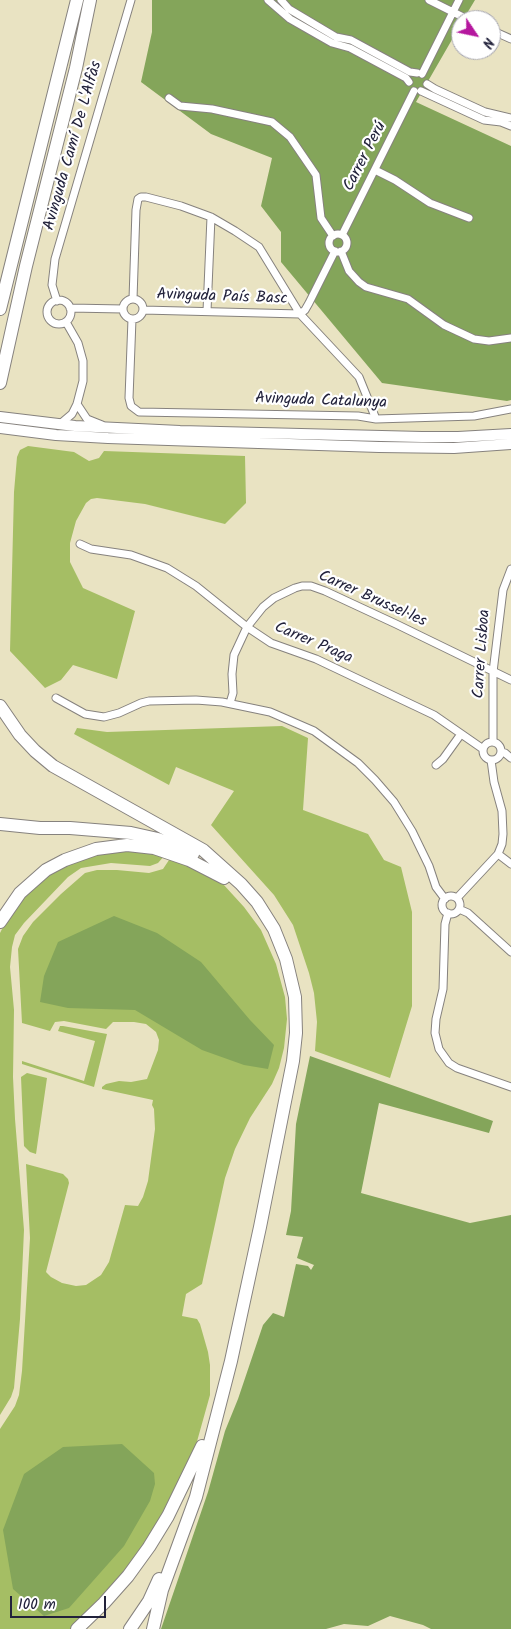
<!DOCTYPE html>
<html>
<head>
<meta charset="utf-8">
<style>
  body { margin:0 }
  #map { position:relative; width:511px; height:1629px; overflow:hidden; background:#e9e3c2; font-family:Kalam,sans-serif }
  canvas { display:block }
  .north { position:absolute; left:451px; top:10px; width:50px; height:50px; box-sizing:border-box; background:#fff; border:1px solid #a7a7b1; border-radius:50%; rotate:124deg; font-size:14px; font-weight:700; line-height:20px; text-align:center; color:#22223b }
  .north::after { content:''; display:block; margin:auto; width:18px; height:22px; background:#b5179e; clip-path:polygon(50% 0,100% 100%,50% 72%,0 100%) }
  .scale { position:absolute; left:10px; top:1596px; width:96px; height:22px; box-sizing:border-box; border:2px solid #22223b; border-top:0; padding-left:6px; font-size:15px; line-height:18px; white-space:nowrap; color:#22223b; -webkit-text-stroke:4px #fff; paint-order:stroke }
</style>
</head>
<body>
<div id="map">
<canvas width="511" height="1629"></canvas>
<div class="north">N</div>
<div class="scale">100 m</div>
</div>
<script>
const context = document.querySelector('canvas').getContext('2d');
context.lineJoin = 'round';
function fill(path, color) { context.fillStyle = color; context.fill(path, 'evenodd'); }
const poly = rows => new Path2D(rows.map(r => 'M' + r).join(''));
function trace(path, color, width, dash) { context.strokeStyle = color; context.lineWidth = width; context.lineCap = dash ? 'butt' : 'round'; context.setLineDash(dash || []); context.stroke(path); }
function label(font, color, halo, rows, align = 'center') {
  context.font = font + ' Kalam,sans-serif'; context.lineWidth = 4.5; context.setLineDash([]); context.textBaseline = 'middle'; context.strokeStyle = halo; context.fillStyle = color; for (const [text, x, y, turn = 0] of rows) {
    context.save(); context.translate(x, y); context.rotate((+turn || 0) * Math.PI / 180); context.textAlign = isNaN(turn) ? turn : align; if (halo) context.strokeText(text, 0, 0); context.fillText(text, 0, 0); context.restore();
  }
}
const green = poly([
  [28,446,74,452,89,461,99,458,104,451,245,456,246,503,225,524,145,504,97,498,91,499,86,503,76,521,70,543,70,562,83,588,135,611,117,679,73,665,61,680,45,688,10,651,14,492,17,457,20,450],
  [282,726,308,738,303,810,368,834,384,860,401,867,412,912,412,1006,390,1078,315,1051,317,1022,314,993,309,973,293,925,274,895,211,825,234,791,176,767,169,785,74,734,77,728,107,732],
  [127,851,165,855,158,863,150,866,111,863,81,868,68,877,24,923,15,935,12,947,10,967,14,1010,13,1077,15,1119,24,1230,20,1319,14,1388,11,1397,0,1415,0,933,5,923,21,900,40,882,59,869,81,859,103,853],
  [171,857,204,871,223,884,244,907,261,930,276,964,285,997,287,1019,284,1048,279,1068,272,1084,250,1118,235,1149,225,1178,202,1284,186,1294,182,1316,197,1319,200,1324,208,1352,210,1365,210,1395,196,1445,175,1495,134,1563,72,1629,0,1629,0,1429,15,1406,19,1395,22,1371,30,1238,26,1164,63,1174,68,1179,69,1183,46,1272,51,1277,62,1283,76,1286,86,1285,101,1275,109,1262,125,1205,138,1206,143,1197,148,1181,155,1129,154,1109,152,1105,153,1100,102,1089,102,1087,106,1084,119,1081,131,1082,147,1079,158,1050,159,1040,156,1032,146,1024,134,1022,113,1022,106,1029,64,1021,55,1022,50,1031,22,1023,18,949,23,936,33,922,61,894,85,873,97,870,117,870,149,873,163,869],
  [60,1026,63,1026,107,1034,94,1087,22,1064,22,1061,84,1081,95,1041,58,1031],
  [27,1073,47,1078,36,1154,30,1152,24,1146,21,1077]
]);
const forest = poly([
  [152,0,475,0,463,20,461,20,461,24,416,102,511,146,511,400,507,401,382,383,281,262,281,232,261,206,272,158,211,134,141,82,152,32],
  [114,916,157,933,201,962,250,1020,274,1045,268,1069,244,1065,202,1050,135,1010,68,1008,40,1002,44,976,58,942],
  [310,1056,493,1121,489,1133,379,1103,361,1193,470,1223,511,1215,511,1629,431,1629,423,1625,390,1616,368,1626,344,1624,326,1629,161,1629,208,1492,225,1431,238,1399,263,1325,273,1313,284,1317,296,1264,308,1266,311,1270,314,1265,297,1258,303,1237,286,1235,291,1211,296,1124],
  [122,1444,154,1473,155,1484,150,1501,124,1546,69,1608,44,1616,13,1589,3,1530,24,1474,63,1447]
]);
const street = poly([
  [268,0,290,19,332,43,350,48,406,78,409,82],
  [281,0,289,9,336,37,351,40,410,72,417,73],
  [429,0,469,20],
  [491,30,511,39],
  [422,74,459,0],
  [427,84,435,89,485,112,511,118],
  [421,91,484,120,501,122,511,126],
  [169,98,180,106,212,109,272,122,290,137,316,175,321,218,333,236],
  [375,170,395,180,430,203,469,218],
  '329 243a9 9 0 1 1 18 0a9 9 0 1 1-18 0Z',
  [342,235,414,91],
  [341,251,349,271,359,282,366,287,408,299,444,325,474,339,489,341,511,338],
  '123 309a10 10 0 1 1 20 0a10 10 0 1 1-20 0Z',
  [133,299,136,210,138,199,141,197,146,197,181,206,211,217,235,231,259,247,300,314,359,377,376,419],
  '47 312a12 12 0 1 1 24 0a12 12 0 1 1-24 0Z',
  [57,301,52,285,55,259,131,0],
  [70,308,123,309],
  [143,310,300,314,305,310,309,303,335,251],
  [207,311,211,217],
  [132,319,129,398,131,406,139,412,358,416,376,419,474,416,511,409],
  [77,404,87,419,102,425],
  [59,425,72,414,77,404,83,381,83,361,78,343,66,322],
  [80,544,91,549,131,555,167,568,196,586,247,627,271,643,316,659,434,715,483,749],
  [56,698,85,714,104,717,119,713,141,703,149,701,196,700,222,702,270,712,314,731,358,763,375,780,394,802,412,831,429,866,436,887,445,899],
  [230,703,233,693,232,674,234,655,247,627,263,607,274,598,295,588,302,586,311,586,325,591,396,624,511,680],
  [493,742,493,672,503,590,511,569],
  '483 751a9 9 0 1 1 18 0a9 9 0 1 1-18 0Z',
  [501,752,505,753,511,758],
  [436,765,443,759,461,734],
  [498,854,511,864],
  '442 905a9 9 0 1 1 18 0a9 9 0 1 1-18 0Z',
  [457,898,498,854,502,844,503,834,502,811,494,782,491,760],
  [459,909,468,913,511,952],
  [448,913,445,924,443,989,436,1019,435,1033,439,1049,449,1063,457,1068,511,1087]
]);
const secondary = poly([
  [0,417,75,426,180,431,422,437,458,437,511,434],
  [0,428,56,435,108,438,379,447,454,448,511,444]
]);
const highway = poly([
  [0,309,77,0],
  [0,383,26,266,76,68,90,0],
  [0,706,20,735,35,751,53,766,203,850,241,884,257,902,274,929,286,959,295,997,296,1033,293,1061,260,1227,231,1361,196,1497,162,1590,153,1629],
  [0,824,40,828,70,828,131,833,158,839,193,854],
  [0,922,20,893,46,870,65,860,96,849,127,845,154,848,189,860,224,878],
  [77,1629,104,1603,128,1576,149,1547,168,1516,202,1446],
  [130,1629,149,1601,159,1579]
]);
const streetNames = [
  ["Avinguda Camí De L'Alfàs",74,146,-74],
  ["Carrer Perú",366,157,-63],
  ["Avinguda País Basc",222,298,2],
  ["Avinguda Catalunya",321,402,2],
  ["Carrer Brussel·les",372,600,24],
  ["Carrer Praga",313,644,23],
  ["Carrer Lisboa",483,654,-86]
];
fill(green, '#a5be64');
fill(forest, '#84a55a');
trace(street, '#86827e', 9);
trace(secondary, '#86827e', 12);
trace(highway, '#86827e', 14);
trace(street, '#fff', 7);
trace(secondary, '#fff', 10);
trace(highway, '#fff', 12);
label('16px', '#22223b', '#fff', streetNames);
</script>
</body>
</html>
